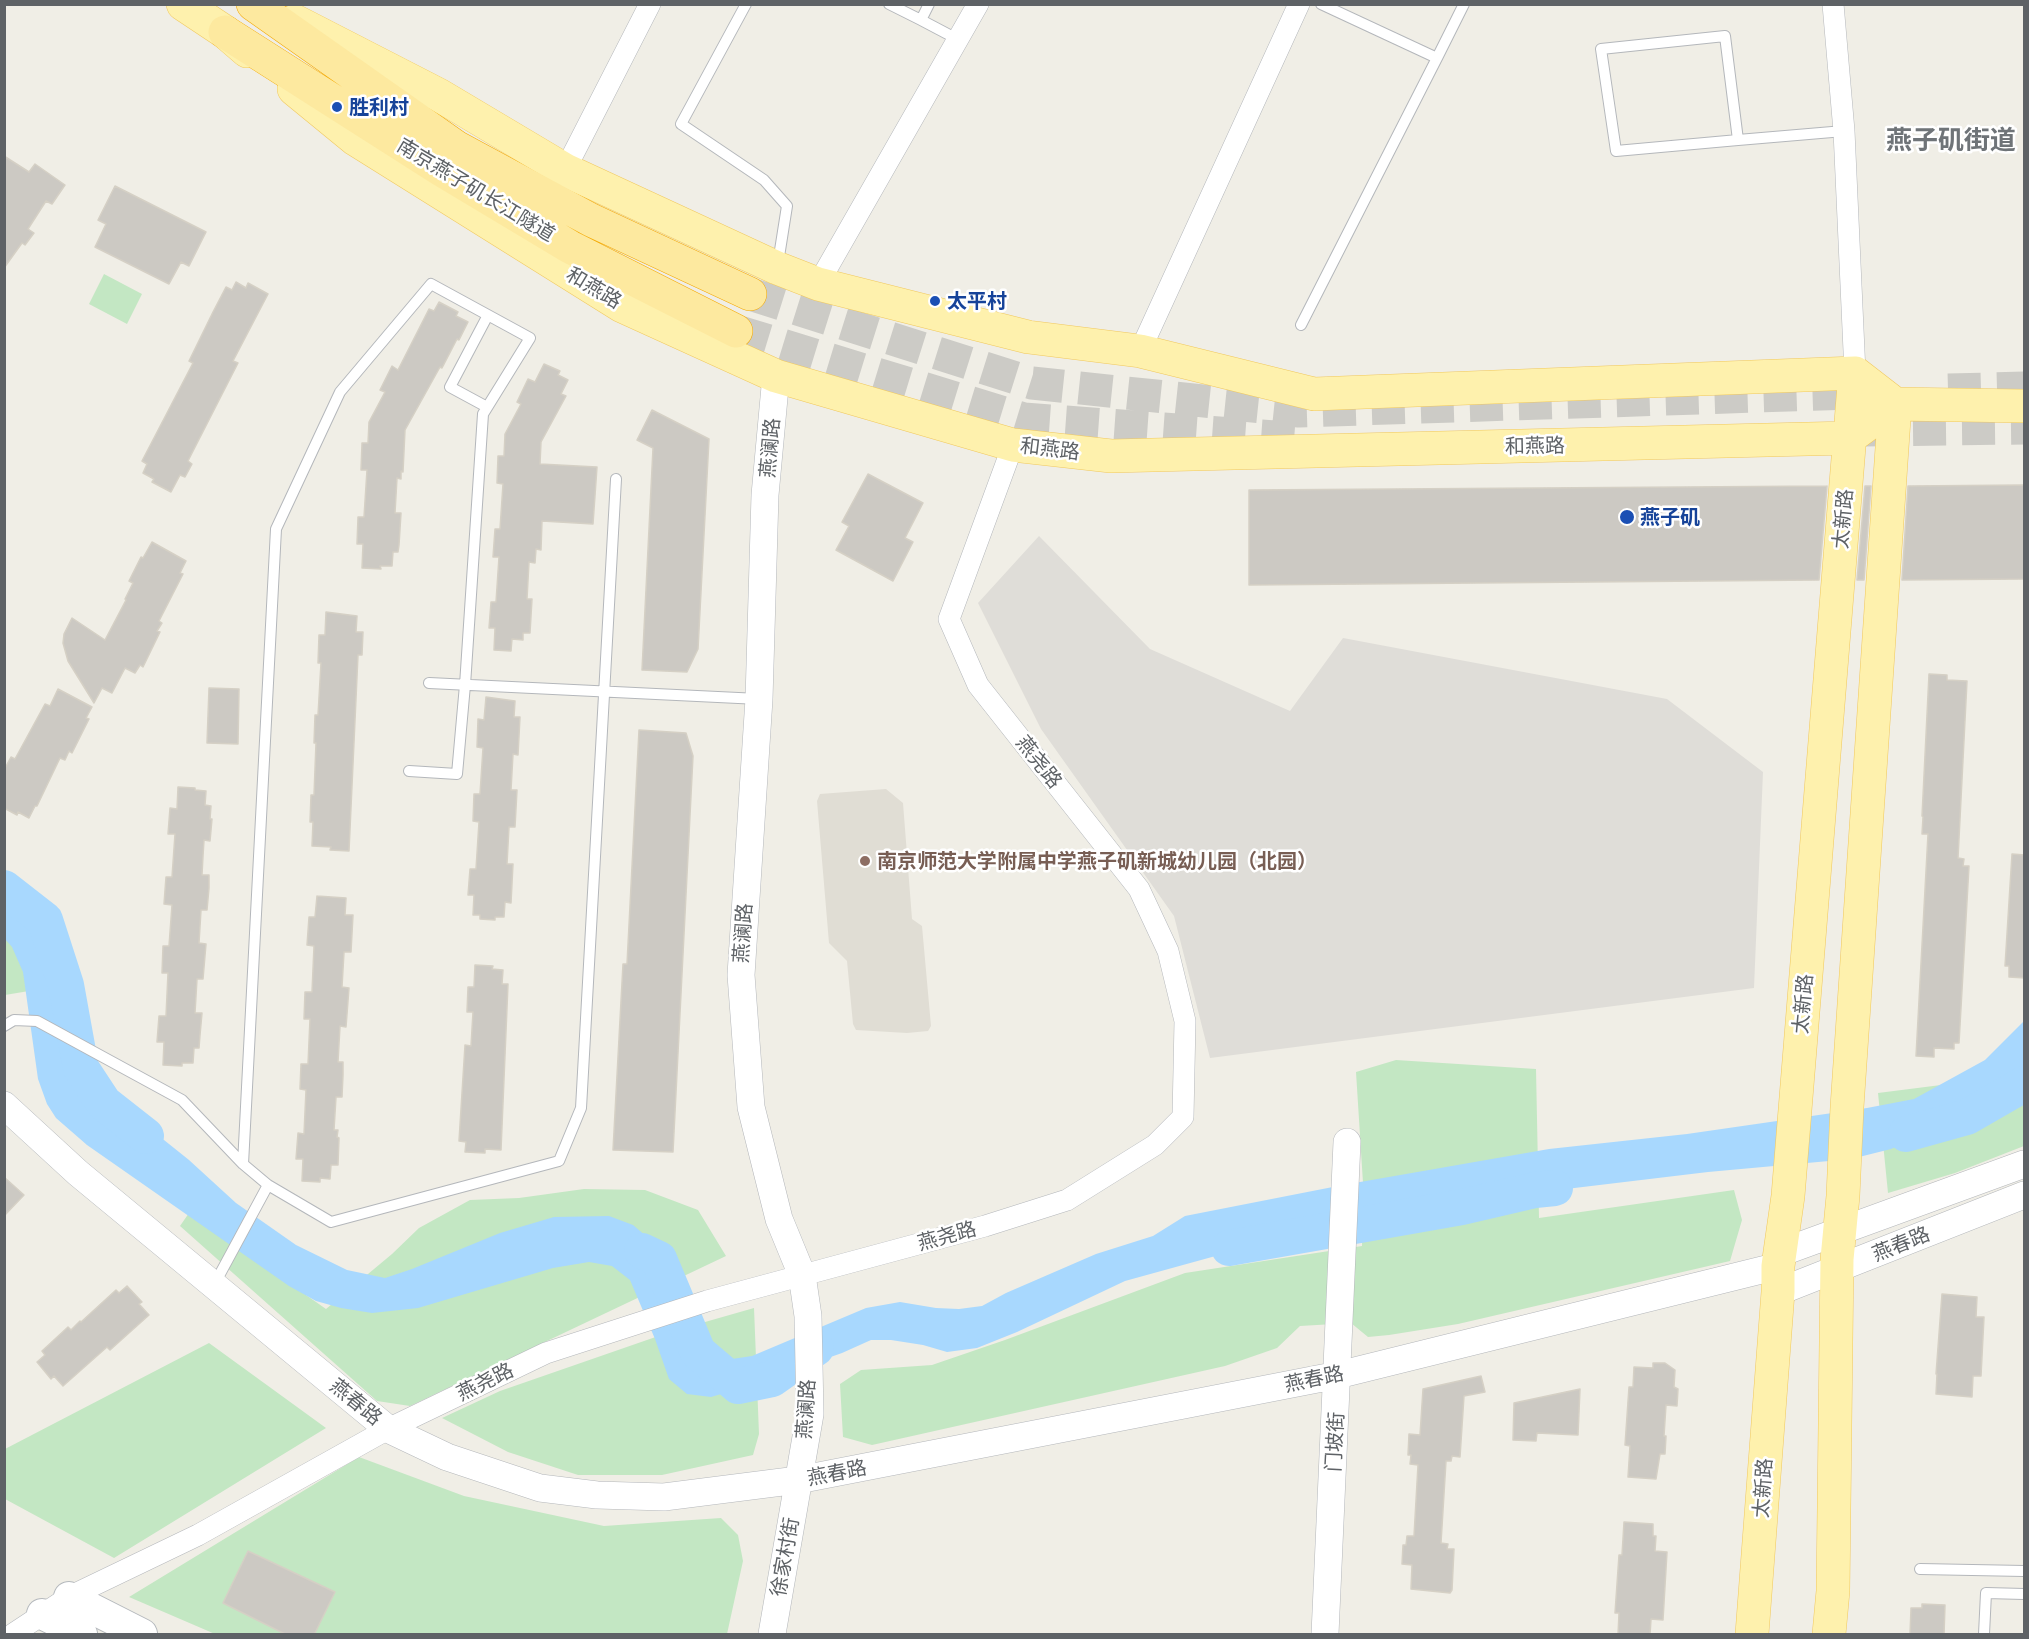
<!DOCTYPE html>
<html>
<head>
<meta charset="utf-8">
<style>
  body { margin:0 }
  #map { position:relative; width:2029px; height:1639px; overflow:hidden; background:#f0eee6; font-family:Ubuntu,sans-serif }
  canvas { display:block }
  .frame { position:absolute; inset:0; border:6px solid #5e6266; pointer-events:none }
</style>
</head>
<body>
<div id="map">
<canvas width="2029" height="1639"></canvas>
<div class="frame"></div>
</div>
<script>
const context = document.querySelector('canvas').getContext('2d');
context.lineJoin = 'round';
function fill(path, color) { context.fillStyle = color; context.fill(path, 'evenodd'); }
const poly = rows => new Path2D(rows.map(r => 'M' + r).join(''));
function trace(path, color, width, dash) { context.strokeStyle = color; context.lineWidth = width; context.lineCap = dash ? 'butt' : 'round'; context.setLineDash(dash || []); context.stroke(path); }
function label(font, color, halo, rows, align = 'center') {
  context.font = font + ' Ubuntu,"Noto Sans SC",sans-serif'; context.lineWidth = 5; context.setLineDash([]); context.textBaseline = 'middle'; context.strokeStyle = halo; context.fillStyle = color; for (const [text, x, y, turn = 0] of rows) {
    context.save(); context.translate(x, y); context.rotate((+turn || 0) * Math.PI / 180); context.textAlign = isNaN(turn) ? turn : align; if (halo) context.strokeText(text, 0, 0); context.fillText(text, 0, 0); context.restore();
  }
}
const industrial = poly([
  [1039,536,1150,649,1290,711,1343,638,1667,699,1763,772,1754,988,1210,1058,1174,916,1041,729,978,603]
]);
const education = poly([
  [886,789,903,803,912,919,922,926,931,1026,928,1031,907,1033,856,1030,853,1024,847,961,829,943,817,801,820,794]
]);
const green = poly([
  [104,274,142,294,127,324,89,304],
  [4,927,22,955,29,991,5,995],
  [2024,1034,2024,1146,1955,1173,1888,1193,1878,1093,1941,1085,2000,1053],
  [1396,1060,1536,1069,1539,1218,1734,1190,1742,1220,1730,1261,1458,1324,1389,1335,1368,1337,1351,1323,1300,1326,1277,1348,1225,1366,872,1445,843,1437,840,1384,861,1370,932,1365,1005,1340,1185,1273,1362,1246,1363,1183,1356,1072],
  [584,1189,645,1190,698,1210,726,1256,410,1406,377,1401,180,1226,189,1213,326,1309,392,1254,419,1228,470,1200,519,1198],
  [754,1308,759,1434,753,1455,662,1475,578,1475,508,1452,442,1418,500,1391,670,1332],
  [209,1343,326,1428,114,1558,5,1499,5,1449],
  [359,1457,464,1496,604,1526,721,1518,738,1535,743,1561,727,1634,215,1634,129,1597]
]);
const water = poly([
  [4,890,33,917,45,933,49,942,71,1060,80,1081,105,1105,154,1132,189,1160,236,1203,296,1245,347,1270,385,1278,412,1269,500,1233,554,1217,609,1216,633,1225,653,1242,663,1260,686,1336,709,1352,732,1359,752,1356,866,1308,900,1302,936,1308,959,1309,982,1306,1006,1293,1096,1254,1153,1236,1185,1216,1343,1185,1549,1149,1687,1134,1867,1108,1914,1099,1985,1060,2024,1021,2024,1074,1999,1097,1974,1113,1891,1149,1851,1159,1708,1172,1491,1198,1288,1236,1125,1281,1017,1332,977,1348,947,1352,923,1345,891,1340,871,1340,842,1353,745,1387,711,1397,687,1394,669,1379,655,1339,630,1280,612,1266,589,1262,553,1268,418,1308,372,1313,341,1308,316,1301,289,1286,87,1145,56,1118,47,1104,38,1079,23,972,12,947,5,939]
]);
const river = poly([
  [4,888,45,920,66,985,81,1068,104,1103,146,1136],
  [1906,1134,1967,1117,2024,1084],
  [1229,1248,1462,1207,1535,1190,1555,1188],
  [642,1251,659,1259,698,1352,738,1386,772,1379,816,1348]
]);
const building = poly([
  [4,156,29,172,35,164,65,185,52,204,46,201,28,229,34,233,25,245,22,243,4,268,4,156],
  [115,186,206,232,189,266,181,262,169,284,95,247,106,224,98,220,115,186],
  [236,282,246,288,248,283,268,294,233,361,238,363,190,457,188,461,192,464,185,477,180,475,171,492,152,482,154,479,143,473,147,464,142,461,193,363,189,361,213,312,226,287,232,290,236,282],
  [439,302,458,312,456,316,468,322,459,340,457,339,442,368,440,367,405,430,403,472,401,471,401,479,397,478,395,513,401,513,399,545,398,552,393,552,392,566,380,566,381,569,362,568,363,544,357,544,358,517,364,517,367,470,361,470,362,443,368,443,369,422,385,392,380,390,392,366,398,370,429,309,434,311,439,302],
  [544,364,560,371,558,375,568,380,561,394,566,396,541,442,540,464,597,467,593,524,542,521,541,550,536,549,535,563,529,562,527,599,532,599,530,633,523,633,523,640,512,639,511,651,494,650,495,628,489,628,491,602,496,602,499,557,493,557,495,529,500,529,503,484,497,483,498,456,504,456,505,434,521,404,517,402,528,379,535,382,544,364],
  [652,410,709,439,698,649,687,672,642,670,653,448,637,440,652,410],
  [868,474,923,503,905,538,913,542,893,581,836,550,849,526,842,522,868,474],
  [2025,485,2025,579,1902,580,1908,486,2025,485],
  [1827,486,1819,580,1249,585,1249,490,1827,486],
  [1865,486,1871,486,1864,580,1857,580,1865,486],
  [152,542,186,561,180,573,183,574,159,621,162,623,157,631,160,632,143,667,140,665,135,673,125,668,112,693,102,688,94,703,68,661,63,643,64,634,72,618,105,640,126,600,125,599,133,583,129,581,141,557,143,558,152,542],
  [326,612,357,616,356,632,363,632,362,655,358,655,349,851,330,850,331,847,312,846,313,822,310,822,311,795,314,795,316,743,314,743,315,715,318,715,321,663,318,663,319,635,325,635,326,612],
  [1929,674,1947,675,1947,680,1967,681,1958,858,1964,859,1963,866,1969,866,1959,1043,1954,1043,1954,1049,1934,1048,1934,1057,1916,1056,1928,834,1922,834,1923,817,1922,816,1929,674],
  [209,688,239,689,238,744,207,743,209,688],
  [58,689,92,707,86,718,89,719,72,753,69,751,65,760,60,758,37,806,35,806,29,818,18,812,17,815,4,808,4,770,11,757,15,759,45,704,50,706,58,689],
  [486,697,515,701,514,717,520,717,518,755,513,754,511,790,517,790,515,827,509,827,507,864,513,864,511,903,505,902,504,917,495,917,495,920,480,919,480,915,473,915,474,895,468,895,470,869,476,869,479,822,473,821,474,794,480,794,483,748,477,747,478,719,484,720,486,697],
  [639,730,686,733,693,756,673,1152,613,1150,623,964,627,964,639,730],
  [178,787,195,788,195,790,206,791,205,805,211,806,210,819,212,819,210,841,204,840,203,856,202,875,209,875,209,888,207,910,201,910,199,943,206,944,203,979,197,979,195,1013,202,1013,200,1035,199,1048,194,1048,193,1063,182,1063,182,1066,163,1065,164,1042,157,1042,159,1016,166,1016,168,973,162,973,163,946,169,946,172,905,164,904,166,877,172,877,175,834,168,834,170,808,177,809,178,787],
  [2012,854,2025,855,2025,978,2009,977,2009,966,2005,966,2012,854],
  [317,896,346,898,345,915,353,915,351,952,344,952,342,987,349,988,346,1027,340,1026,338,1062,343,1062,343,1075,342,1097,336,1097,334,1130,338,1130,337,1137,339,1138,338,1165,331,1165,330,1179,320,1178,320,1182,302,1181,303,1159,296,1159,298,1133,304,1134,306,1090,300,1089,301,1064,308,1064,310,1019,304,1019,305,992,312,992,314,946,307,945,309,917,315,917,317,896],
  [475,965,493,966,492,969,503,970,502,984,508,984,501,1150,485,1149,485,1153,465,1152,466,1142,459,1141,465,1045,471,1046,473,1012,467,1012,468,987,474,987,475,965],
  [4,1177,24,1195,4,1216,4,1177],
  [127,1286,142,1302,139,1304,149,1315,110,1350,107,1347,63,1386,54,1376,51,1379,37,1362,45,1355,42,1351,68,1327,71,1330,80,1321,81,1322,116,1290,119,1293,127,1286],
  [1942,1294,1977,1297,1976,1317,1984,1317,1981,1376,1973,1376,1972,1397,1936,1394,1937,1374,1936,1374,1942,1294],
  [1653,1363,1665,1363,1675,1370,1674,1387,1678,1389,1677,1406,1666,1405,1664,1436,1666,1436,1665,1454,1660,1454,1656,1479,1628,1477,1630,1446,1625,1445,1629,1387,1633,1387,1634,1367,1653,1368,1653,1363],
  [1481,1376,1485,1392,1464,1396,1460,1457,1452,1456,1451,1461,1446,1461,1441,1543,1448,1544,1447,1549,1454,1549,1452,1590,1450,1593,1411,1589,1412,1565,1402,1564,1403,1545,1406,1545,1407,1536,1414,1536,1418,1465,1410,1464,1411,1455,1408,1455,1409,1434,1420,1435,1423,1389,1481,1376],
  [1580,1389,1578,1435,1537,1433,1536,1441,1513,1440,1514,1403,1580,1389],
  [1624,1522,1653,1524,1653,1536,1656,1536,1655,1551,1667,1552,1663,1620,1651,1619,1650,1635,1618,1635,1619,1613,1615,1613,1619,1555,1622,1555,1624,1522],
  [248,1551,335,1592,314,1635,287,1635,223,1603,248,1551],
  [1922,1604,1945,1605,1944,1635,1910,1635,1911,1608,1922,1608,1922,1604]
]);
const trunkTunnel = poly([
  [750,294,1032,383,1299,411,1882,392],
  [736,331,1024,419,1302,439],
  [1948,390,2024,388],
  [1864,430,2024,428]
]);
const service = poly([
  [746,4,681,124,764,180,787,206,778,263],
  [889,4,921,20],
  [929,4,921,20,959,40],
  [1321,4,1437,58,1464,4],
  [1738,140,1725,36,1601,49,1616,151,1738,140,1844,131],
  [1301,325,1437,58],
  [487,407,450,387,488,315],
  [429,683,759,699],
  [4,1026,14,1020,37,1021,182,1100,243,1164,268,1185,331,1222,559,1161,581,1108,616,479],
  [243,1164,276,529,340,392,431,284,530,338,483,414,465,685,457,774,409,771],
  [214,1285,268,1185],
  [1920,1569,2024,1571],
  [1984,1634,1986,1593,2024,1594]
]);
const minor = poly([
  [1833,4,1844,131,1855,373],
  [565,170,650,4],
  [818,284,978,4],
  [1140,351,1299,4],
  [13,1634,69,1597,198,1535,388,1429,546,1353,707,1301,985,1226,1067,1200,1155,1145,1183,1117,1185,1021,1168,951,1139,889,978,685,949,619,1013,445]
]);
const tertiary = poly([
  [4,1105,78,1173,388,1429,447,1457,540,1488,597,1495,664,1497,798,1480,1338,1375,1778,1266],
  [1780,1253,2024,1164],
  [1778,1292,2024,1195],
  [772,1634,810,1414,808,1316,802,1275,779,1219,751,1107,741,975,759,699,765,495,776,376],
  [1325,1634,1347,1142]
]);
const secondary = poly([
  [69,1597,142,1634],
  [42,1614,82,1634]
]);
const primary = poly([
  [183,4,225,32,247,51],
  [295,21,439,95,565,170,777,268,818,284,1028,337,1140,351,1314,394,1855,373,1895,404],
  [294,89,355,139,622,306,776,376,1013,445,1111,456,1849,438,1895,404,2024,406],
  [1752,1634,1778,1292,1778,1266,1788,1196,1855,373],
  [1829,1634,1833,1591,1837,1259,1843,1196,1847,1107,1895,404]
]);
const trunk = poly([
  [253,4,456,147,591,220,750,294],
  [225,32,440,169,570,247,736,331]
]);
const markers = [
  [337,107,6,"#1a4fb4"],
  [935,301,6,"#1a4fb4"],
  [1627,517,8,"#1a4fb4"],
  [865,861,6,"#8d6e63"]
];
const transitNames = [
  ["胜利村",349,107],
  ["太平村",947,301],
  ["燕子矶",1640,517]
];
const streetNames = [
  ["南京燕子矶长江隧道",476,190,31],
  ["和燕路",594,288,31],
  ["和燕路",1535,446,-1],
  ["燕澜路",770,448,-85],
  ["和燕路",1050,449,7],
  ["太新路",1843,519,-85],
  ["燕尧路",1039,762,52],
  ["燕澜路",743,933,-86],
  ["太新路",1803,1004,-85],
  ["燕尧路",947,1236,-15],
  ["燕春路",1901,1244,-22],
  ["燕春路",1314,1379,-12],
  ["燕尧路",485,1382,-26],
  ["燕春路",356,1402,39],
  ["燕澜路",806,1409,-86],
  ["门坡街",1335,1442,-87],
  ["燕春路",837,1473,-11],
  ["太新路",1763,1488,-86],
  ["徐家村街",785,1557,-80]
];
const educationNames = [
  ["南京师范大学附属中学燕子矶新城幼儿园（北园）",877,861]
];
const districtNames = [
  ["燕子矶街道",1951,140]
];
fill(industrial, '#dfddd8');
fill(education, '#e0ddd4');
fill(green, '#c3e7c3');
fill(water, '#a8d8fe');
trace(river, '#a8d8fe', 36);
fill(building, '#ccc9c3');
trace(building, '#d5d0c5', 1.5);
trace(trunkTunnel, '#cccbc6', 33, [33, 16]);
trace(service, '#b4b7bb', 12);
trace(minor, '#b4b7bb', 22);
trace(tertiary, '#b4b7bb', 28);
trace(secondary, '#b5b9bd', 32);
trace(primary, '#f0c85f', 34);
trace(trunk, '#f4a903', 34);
trace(service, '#fff', 10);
trace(minor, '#fff', 21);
trace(tertiary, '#fff', 27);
trace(secondary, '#fff', 30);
trace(primary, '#fef1ad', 33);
trace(trunk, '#fde99f', 33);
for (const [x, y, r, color] of markers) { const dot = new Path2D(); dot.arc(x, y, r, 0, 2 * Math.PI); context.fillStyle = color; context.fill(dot); trace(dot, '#fff', 2); }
label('bold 20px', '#164399', '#fff', transitNames, 'left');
label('20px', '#5e6266', '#fff', streetNames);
label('bold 20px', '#785e54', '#fff', educationNames, 'left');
label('bold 26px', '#6f7478', '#fff', districtNames);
</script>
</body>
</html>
